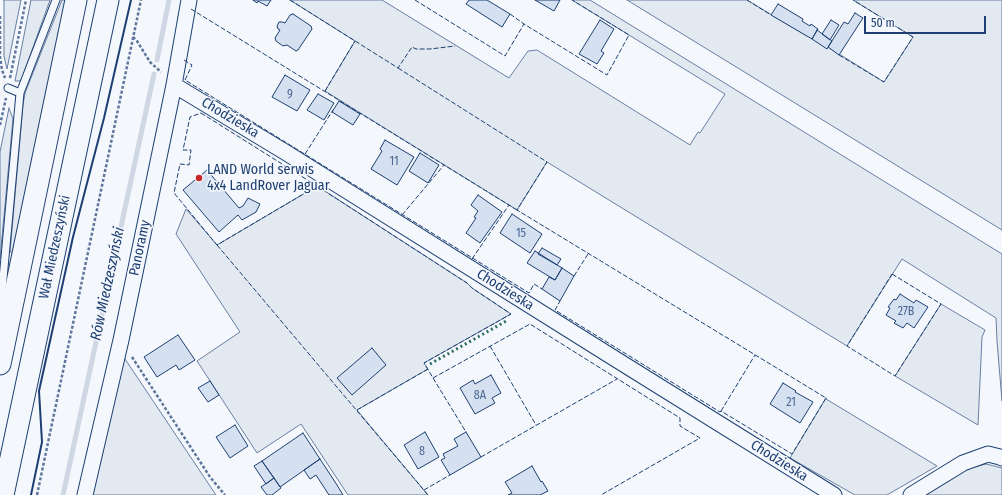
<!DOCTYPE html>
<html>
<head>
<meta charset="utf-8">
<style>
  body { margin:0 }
  #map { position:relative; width:1002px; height:495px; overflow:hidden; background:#f4f7fb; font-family:"Fira Sans Condensed",sans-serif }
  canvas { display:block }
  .scale { position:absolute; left:864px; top:16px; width:122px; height:18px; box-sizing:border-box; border:2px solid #1d3f73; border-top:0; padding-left:5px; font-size:12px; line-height:14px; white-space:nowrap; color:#1d3f73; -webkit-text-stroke:3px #f4f7fb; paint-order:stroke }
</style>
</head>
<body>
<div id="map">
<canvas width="1002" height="495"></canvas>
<div class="scale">50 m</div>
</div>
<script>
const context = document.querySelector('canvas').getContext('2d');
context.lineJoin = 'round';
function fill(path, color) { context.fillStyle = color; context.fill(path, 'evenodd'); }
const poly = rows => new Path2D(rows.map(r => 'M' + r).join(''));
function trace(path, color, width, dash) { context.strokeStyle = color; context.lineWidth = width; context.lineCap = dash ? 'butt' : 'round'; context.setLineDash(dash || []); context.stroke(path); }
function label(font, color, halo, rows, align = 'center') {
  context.font = font + ' "Fira Sans Condensed",sans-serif'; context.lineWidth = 3; context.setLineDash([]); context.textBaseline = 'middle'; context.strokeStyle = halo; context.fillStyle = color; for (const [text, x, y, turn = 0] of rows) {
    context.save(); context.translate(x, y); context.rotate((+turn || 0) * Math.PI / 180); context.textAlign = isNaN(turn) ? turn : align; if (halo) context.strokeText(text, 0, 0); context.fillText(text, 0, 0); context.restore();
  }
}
const green = poly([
  [4,0,21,0,7,69,4,56,4,0],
  [31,0,50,0,22,78,20,81,15,81,31,0],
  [62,0,66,0,13,252,10,252,23,105,25,93,62,0],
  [290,0,382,0,509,78,528,51,537,50,690,145,698,132,700,133,725,94,572,0,590,0,1002,254,1002,401,997,341,996,318,902,259,847,346,547,162,517,210,325,91,355,41,290,0],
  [627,0,747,0,795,29,828,47,884,82,913,37,853,0,1002,0,1002,230,627,0],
  [9,108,13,119,0,259,0,152,9,108],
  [317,186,467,283,472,288,511,314,424,363,428,369,357,410,428,495,348,495,301,424,257,453,197,361,240,332,176,234,186,209,217,245,317,186],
  [941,304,985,330,982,337,978,425,895,376,941,304],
  [123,356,216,495,91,495,123,356],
  [826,398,826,399,937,466,887,495,855,495,790,458,826,398],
  [986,464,1002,468,1002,495,921,495,970,468,986,464]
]);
const stream = poly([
  [157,60,169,0],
  [63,495,154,74]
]);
const building = poly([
  [253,0,271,0,267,6,258,1,257,3,253,0],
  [469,0,487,0,510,14,502,27,466,4,469,0],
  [535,0,560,0,554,11,535,0],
  [778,4,803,19,802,21,810,26,811,24,818,29,812,39,771,15,778,4],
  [855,13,863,18,839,55,828,47,844,22,848,24,855,13],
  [293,14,311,26,312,29,298,50,296,51,287,45,283,46,276,41,275,38,280,30,278,29,277,26,279,22,282,22,285,23,290,15,293,14],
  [600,20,614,29,601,51,604,53,597,64,579,54,600,20],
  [831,20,839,25,830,40,822,34,831,20],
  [817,30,832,41,827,49,812,39,817,30],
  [285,75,310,90,297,111,272,97,285,75],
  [318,94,334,103,324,120,307,110,318,94],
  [339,101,360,114,353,125,332,112,339,101],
  [385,140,414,157,397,185,371,169,382,151,380,149,385,140],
  [420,153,439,165,428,183,409,171,420,153],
  [207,170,239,208,243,206,248,198,260,204,256,212,242,220,238,215,219,232,183,190,207,170],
  [478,195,502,212,480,243,466,233,476,218,474,217,478,211,471,205,478,195],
  [512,214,542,234,530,253,500,233,512,214],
  [542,248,561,259,557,265,538,254,542,248],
  [535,251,562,268,555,280,527,263,535,251],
  [562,268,574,276,560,301,542,289,549,277,555,280,562,268],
  [900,294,914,303,916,300,928,307,914,328,907,323,903,328,894,323,896,321,886,315,890,308,888,307,894,299,896,300,900,294],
  [178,335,195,360,179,370,176,365,157,377,144,357,178,335],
  [372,348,386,365,352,395,337,378,372,348],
  [491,375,501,393,492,398,495,403,475,414,460,388,473,380,475,384,491,375],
  [210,381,219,395,208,402,198,388,210,381],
  [783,383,796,391,795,392,813,402,800,423,770,404,783,383],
  [235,425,248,446,230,458,216,437,235,425],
  [425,432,439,457,418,469,404,445,425,432],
  [466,432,481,457,450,475,441,460,445,458,443,454,458,446,454,439,466,432],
  [303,433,320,459,280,487,262,461,303,433],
  [320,459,337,485,343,495,328,495,329,495,316,475,310,479,304,470,320,459],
  [262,461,274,478,266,484,254,466,262,461],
  [532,466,541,482,542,481,548,491,540,495,508,495,512,493,505,482,532,466],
  [274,478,281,488,272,495,267,495,261,487,274,478]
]);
const path = poly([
  [0,16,0,57,2,70,5,78],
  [133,37,137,41,150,62,161,72],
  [10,78,26,0],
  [0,125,6,98],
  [132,357,210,477,225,495],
  [37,495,141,0]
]);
const lane = poly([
  [8,88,20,93],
  [2,312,2,290,20,93,56,0]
]);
const street = poly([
  [174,85,285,152,617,360,834,495],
  [85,495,121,340,174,85,189,0],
  [911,495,963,463,988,454,1000,457,1002,458]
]);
const secondary = poly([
  [0,364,76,0],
  [3,495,108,0]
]);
const hedge = poly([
  [430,364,508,320]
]);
const fence = poly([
  [290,0,398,68,412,47,416,49,430,49,455,46],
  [415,0,505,56,524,24,607,75,629,35,572,0],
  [747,0,771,15],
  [191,9,517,210],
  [510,14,524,24],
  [839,55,884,82,913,37,853,0],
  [184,60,192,65,185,80,529,293,534,284,542,289],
  [398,68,547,162,517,210,826,398,792,454,721,411,720,412,555,310,560,301],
  [325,91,355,41],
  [201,113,317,186,217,245,174,193,180,164,189,165,191,150,183,150,190,117,201,113],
  [305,154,333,110],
  [317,186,467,283,472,288,511,314,424,363,433,378,530,324,680,418,680,426,700,438,601,495],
  [402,215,444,165],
  [217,245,428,495],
  [472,259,509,205],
  [892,274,941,304,895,376,847,346,892,274],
  [574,276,588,254],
  [490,346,536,425],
  [433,378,466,432],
  [357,410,428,369],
  [721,411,755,355],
  [481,457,617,379],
  [424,490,450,475]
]);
const wall = poly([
  [31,495,42,442,39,391,73,237,104,118,131,0]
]);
const markers = [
  [199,178,4,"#c62828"]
];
const numberNames = [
  ["9",290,95],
  ["11",394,162],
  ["15",521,234],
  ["27B",906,312],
  ["8A",480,396],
  ["21",791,403],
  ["8",422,452]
];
const streetNames = [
  ["Chodzieska",230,118,31],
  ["Wał Miedzeszyński",55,247,-78],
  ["Panoramy",140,248,-78],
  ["Chodzieska",505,290,32],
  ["Chodzieska",779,461,32]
];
const poiNames = [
  ["LAND World serwis",207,170],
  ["4x4 LandRover Jaguar",207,186]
];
const waterNames = [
  ["Rów Miedzeszyński",108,284,-78]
];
fill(green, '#e3e9f0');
trace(green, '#687fa3', 1);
trace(stream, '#cfd7e4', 5);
fill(building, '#d5e0f0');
trace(building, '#1d3f73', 1);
trace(lane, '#1d3f73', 9);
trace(street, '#1d3f73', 17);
trace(secondary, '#1d3f73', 23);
trace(path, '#5e769c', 2.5, [3, 2]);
trace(lane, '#f4f7fb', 7);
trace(street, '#f4f7fb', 15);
trace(secondary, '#f4f7fb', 21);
trace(hedge, '#2c6c60', 3, [2, 3]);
trace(fence, '#1d3f73', 1, [5, 2]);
trace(wall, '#1d3f73', 2);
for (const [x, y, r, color] of markers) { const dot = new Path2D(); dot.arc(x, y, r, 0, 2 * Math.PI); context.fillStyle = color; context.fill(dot); trace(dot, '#f4f7fb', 1.5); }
label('12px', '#4b6792', null, numberNames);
label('14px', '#1d3f73', '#f4f7fb', streetNames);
label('14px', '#1d3f73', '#f4f7fb', poiNames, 'left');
label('italic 15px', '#1d3f73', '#f4f7fb', waterNames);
</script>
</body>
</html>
